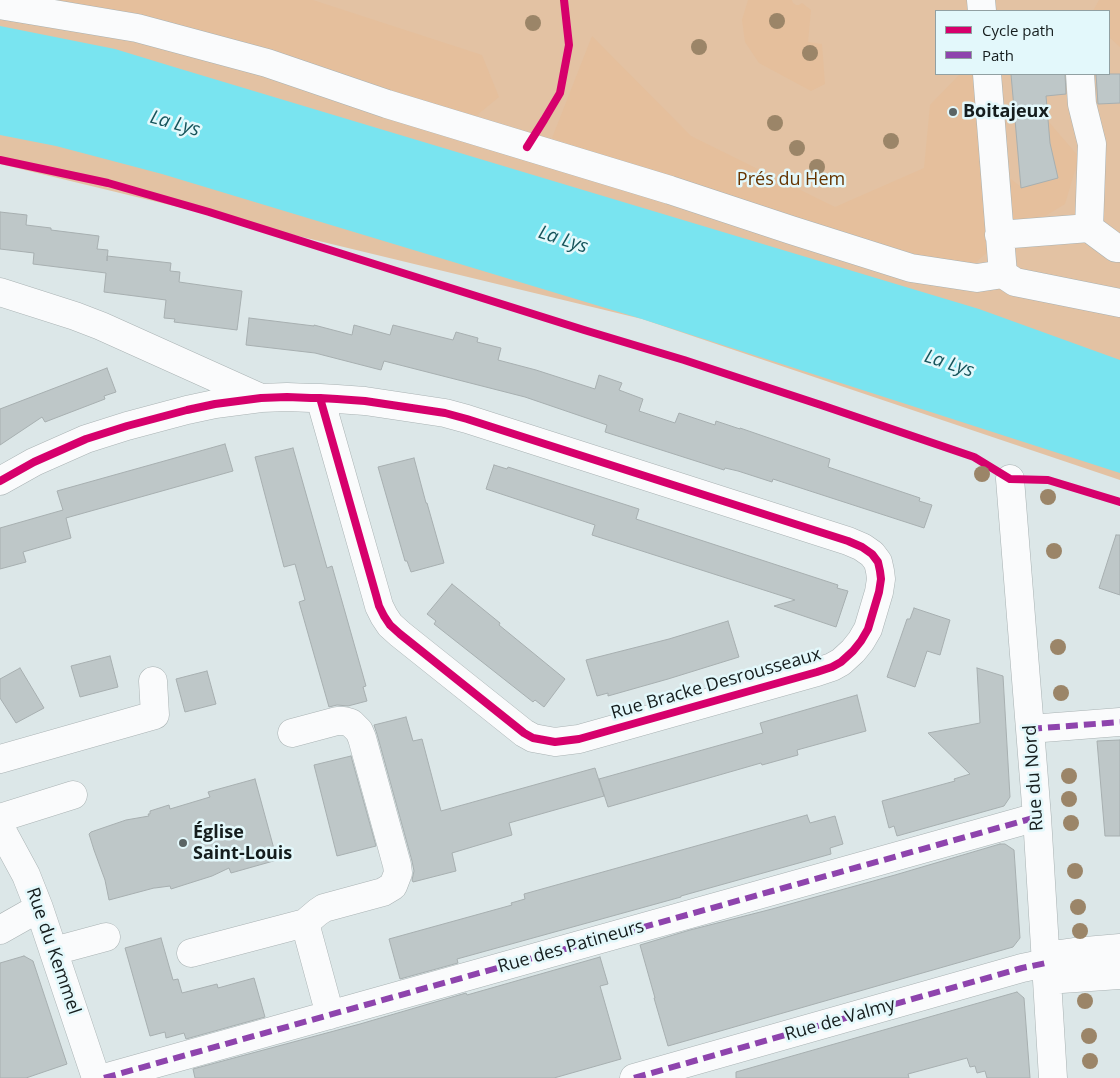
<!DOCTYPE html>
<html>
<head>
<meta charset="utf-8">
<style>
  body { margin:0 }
  #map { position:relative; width:1120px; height:1078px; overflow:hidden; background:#dce7e8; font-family:"Open Sans",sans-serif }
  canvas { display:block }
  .legend { position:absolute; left:935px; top:10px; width:175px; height:65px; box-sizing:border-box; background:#e3f8fb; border:1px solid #91a0a2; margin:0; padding:6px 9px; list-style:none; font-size:15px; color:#151d1d }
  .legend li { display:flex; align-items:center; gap:10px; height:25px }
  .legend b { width:25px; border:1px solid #91a0a2 }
</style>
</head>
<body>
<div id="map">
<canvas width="1120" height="1078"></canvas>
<ul class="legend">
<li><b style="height:6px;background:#d6006c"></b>Cycle path</li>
<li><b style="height:6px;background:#8e44ad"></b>Path</li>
</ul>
</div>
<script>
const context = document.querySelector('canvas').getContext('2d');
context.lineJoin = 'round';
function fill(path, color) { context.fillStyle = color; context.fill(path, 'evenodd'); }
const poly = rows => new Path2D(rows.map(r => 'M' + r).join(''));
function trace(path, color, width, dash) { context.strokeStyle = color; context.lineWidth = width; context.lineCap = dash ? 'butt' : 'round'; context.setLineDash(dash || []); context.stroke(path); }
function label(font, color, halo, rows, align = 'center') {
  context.font = font + ' "Open Sans",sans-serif'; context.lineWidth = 5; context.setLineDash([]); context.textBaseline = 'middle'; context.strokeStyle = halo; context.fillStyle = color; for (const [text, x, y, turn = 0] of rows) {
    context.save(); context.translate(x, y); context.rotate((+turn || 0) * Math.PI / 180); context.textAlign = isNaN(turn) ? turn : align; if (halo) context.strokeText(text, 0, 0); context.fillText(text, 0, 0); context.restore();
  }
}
const green = poly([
  [0,0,1120,0,1120,480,642,319,0,164],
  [936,11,1109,11,1109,74,936,74]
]);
const forest = poly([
  [56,0,313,0,482,55,499,97,476,116,75,3],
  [748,0,792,0,793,3,796,5,799,5,802,3,811,10,808,42,822,44,825,84,811,91,759,63,745,42,742,20],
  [1099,0,1120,0,1120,47,1109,37,1109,11,1093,11],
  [592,36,691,136,835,207,924,168,930,105,960,74,979,74,984,158,1021,187,1057,178,1050,143,1048,121,1079,157,1065,204,991,249,968,269,902,258,552,138]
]);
const water = poly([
  [0,26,115,49,174,67,979,309,1120,360,1120,473,642,319,162,174,56,146,0,135]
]);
const building = poly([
  [1011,74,1065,74,1066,94,1046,96,1050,143,1058,178,1021,188,1011,74],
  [1096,74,1120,74,1120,103,1098,104,1096,74],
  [0,212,27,215,26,225,51,228,51,230,99,236,97,249,108,250,107,261,107,256,171,263,170,271,180,272,179,282,242,291,237,330,174,322,175,319,164,318,166,300,104,292,106,273,33,264,34,253,0,249,0,212],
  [249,318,314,326,314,325,352,335,354,325,390,335,393,325,453,340,456,332,478,338,477,342,501,348,498,360,536,370,595,389,599,375,622,383,619,390,643,399,639,411,675,423,679,413,715,425,716,421,740,429,740,428,830,459,828,467,920,498,919,501,932,505,924,528,773,479,772,482,738,471,725,468,724,470,605,432,607,425,525,397,384,361,381,370,315,353,246,345,249,318],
  [107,368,116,392,104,396,105,399,45,422,42,417,0,445,0,409,107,368],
  [225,444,233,471,66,518,71,538,23,552,26,562,0,569,0,528,63,510,57,491,225,444],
  [293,448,327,568,332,566,366,686,363,687,367,701,348,706,337,705,329,707,299,602,305,600,295,564,284,567,255,457,293,448],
  [414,458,426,503,427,503,444,563,411,572,407,561,405,561,378,467,414,458],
  [494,465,507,469,508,467,639,509,636,519,838,585,837,588,848,591,836,627,774,606,795,600,592,535,595,525,486,489,494,465],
  [1116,535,1120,535,1120,595,1099,588,1116,535],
  [452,584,500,623,499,625,565,679,544,707,535,700,533,702,434,624,436,621,427,614,452,584],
  [914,608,950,620,940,655,927,651,915,687,887,677,907,619,910,619,914,608],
  [728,621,739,657,668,679,608,696,608,693,597,696,586,660,669,639,728,621],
  [110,656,118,687,80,697,71,666,110,656],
  [20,668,44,708,16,723,0,698,0,679,20,668],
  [977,668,1003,676,1010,797,1004,806,897,836,894,826,889,828,882,801,955,781,954,779,970,774,928,733,980,723,977,668],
  [207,671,216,704,185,712,176,679,207,671],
  [857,695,866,731,797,750,798,755,762,765,761,763,608,807,599,779,763,733,760,723,857,695],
  [406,717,413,741,422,739,441,811,595,768,604,796,509,823,512,835,452,853,456,871,413,882,412,880,414,871,412,861,377,734,374,725,406,717],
  [1120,740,1120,836,1105,836,1097,741,1120,740],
  [351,756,376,846,337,856,314,765,351,756],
  [255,779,277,860,231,873,229,868,212,876,171,889,170,886,155,888,154,888,109,900,105,880,94,850,89,834,91,832,126,820,149,816,148,814,150,814,150,811,169,805,170,809,210,797,208,792,255,779],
  [807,815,810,823,835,816,843,844,830,848,831,854,681,896,681,897,457,959,458,963,400,979,389,939,512,905,511,903,525,899,524,894,807,815],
  [1000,844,1005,844,1014,850,1020,938,1013,947,668,1046,654,998,655,998,640,945,690,930,772,909,895,875,1000,844],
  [161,938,173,980,178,979,182,993,217,984,218,988,254,978,265,1017,186,1039,184,1033,166,1038,165,1032,150,1036,125,948,161,938],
  [24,956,33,961,67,1064,26,1078,0,1078,0,963,24,956],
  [600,957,608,984,600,986,621,1059,554,1078,195,1078,193,1069,360,1024,466,993,467,995,600,957],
  [1017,992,1024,998,1030,1078,987,1078,985,1071,977,1073,975,1066,970,1067,967,1058,908,1074,909,1078,736,1078,736,1072,1017,992]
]);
const minor = poly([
  [981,0,982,11],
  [0,5,137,28,267,63,387,104,670,190,791,230,911,268,977,278,1003,274],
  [987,74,1003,274,1015,282,1120,303],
  [1080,74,1082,104,1092,144,1089,228],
  [999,235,1089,228,1116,248,1120,248],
  [0,292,75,316,101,326,261,398],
  [1010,479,1037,817,1053,1078],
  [0,481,34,462,86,439,127,426,187,410,215,404,261,398,287,397,311,398,320,398,337,399,365,401,445,413,467,419,848,541,862,547,872,554,878,562,880,571,881,579,879,592,868,629,861,641,853,651,841,662,832,667,817,672,579,739,555,742,533,738,524,733,400,634,390,625,384,616,379,606,376,595,320,398],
  [1030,729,1120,722],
  [292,733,337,721,344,721,351,723,359,731,362,738,397,865,398,873,393,886,383,892,324,908,318,912,305,923],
  [0,759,155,715,153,681],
  [0,818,73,795],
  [0,827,26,875,39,908,96,1078],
  [0,930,39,908],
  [54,951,106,937],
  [191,953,305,923,330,1015],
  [1045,956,1074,952,1120,948],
  [1047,980,1120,975],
  [104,1078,1037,817],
  [634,1078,1022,968,1046,963]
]);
const quiet = poly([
  [1030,729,1120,722],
  [104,1078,1037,817],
  [634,1078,1022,968,1046,963]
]);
const cycleway = poly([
  [527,147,544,120,560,93,569,45,564,0],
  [0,160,108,183,209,212,584,330,684,360,824,406,974,457,1010,479,1048,480,1120,502],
  [0,481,34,462,86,439,127,426,187,410,215,404,261,398,287,397,311,398,320,398,337,399,365,401,445,413,467,419,848,541,862,547,872,554,878,562,880,571,881,579,879,592,868,629,861,641,853,651,841,662,832,667,817,672,579,739,555,742,533,738,524,733,400,634,390,625,384,616,379,606,376,595,320,398]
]);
const trees = [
  [777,21],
  [533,23],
  [699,47],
  [810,53],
  [775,123],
  [891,141],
  [797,148],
  [817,167],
  [982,474],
  [1048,497],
  [1054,551],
  [1058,647],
  [1061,693],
  [1069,776],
  [1069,799],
  [1071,823],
  [1075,871],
  [1078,907],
  [1080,931],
  [1085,1001],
  [1089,1036],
  [1090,1061]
];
const markers = [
  [953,112,5,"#5b6464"],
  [183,843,5,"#5b6464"]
];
const poiNames = [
  ["Boitajeux",963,112],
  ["Église",193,833],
  ["Saint-Louis",193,854]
];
const parkNames = [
  ["Prés du Hem",791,180]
];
const streetNames = [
  ["Rue Bracke Desrousseaux",716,684,-16],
  ["Rue du Nord",1034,778,-94],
  ["Rue des Patineurs",571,947,-16],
  ["Rue du Kemmel",53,951,71],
  ["Rue de Valmy",840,1020,-16]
];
const waterNames = [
  ["La Lys",175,124,16],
  ["La Lys",563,240,18],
  ["La Lys",949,364,18]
];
fill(green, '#e3c2a3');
fill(forest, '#e5bf9c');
fill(water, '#79e4f0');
fill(building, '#bec7c8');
trace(building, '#a7afb0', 1);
trace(minor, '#a9b2b3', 29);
trace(minor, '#fafbfc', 28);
trace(quiet, '#8e44ad', 6, [12, 6]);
trace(cycleway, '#d6006c', 8);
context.fillStyle = '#9b8568';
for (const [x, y] of trees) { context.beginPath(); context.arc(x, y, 8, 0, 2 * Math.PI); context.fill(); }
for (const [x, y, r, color] of markers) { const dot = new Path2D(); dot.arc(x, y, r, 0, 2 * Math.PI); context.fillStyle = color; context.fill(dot); trace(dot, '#e3f8fb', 2); }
label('bold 18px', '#151d1d', '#e3f8fb', poiNames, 'left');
label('18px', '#663400', '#e3f8fb', parkNames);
label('18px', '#151d1d', '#e3f8fb', streetNames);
label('italic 19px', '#16545b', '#e3f8fb', waterNames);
</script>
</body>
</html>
